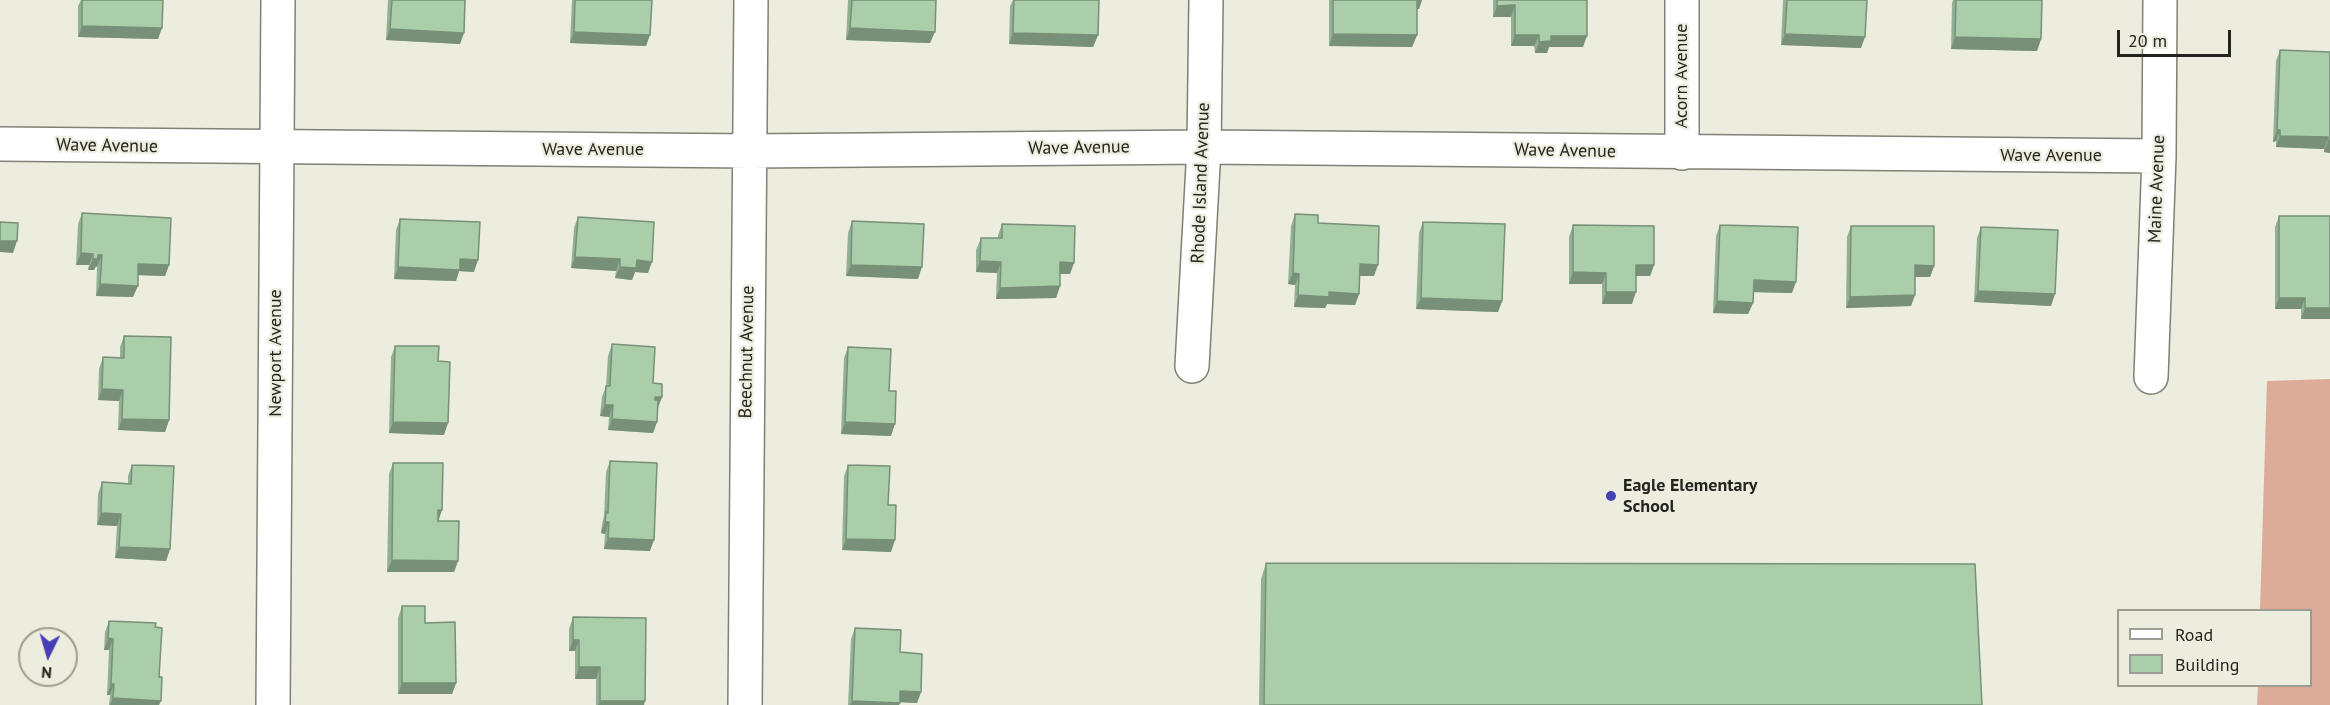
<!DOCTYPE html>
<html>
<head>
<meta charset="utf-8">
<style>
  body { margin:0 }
  #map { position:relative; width:2330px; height:705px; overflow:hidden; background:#eceddf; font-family:"PT Sans",sans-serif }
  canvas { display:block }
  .legend { position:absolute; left:2117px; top:609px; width:195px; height:78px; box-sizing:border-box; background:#eceddf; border:2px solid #9c9d92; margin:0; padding:8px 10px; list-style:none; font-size:18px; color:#24241f }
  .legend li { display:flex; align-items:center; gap:12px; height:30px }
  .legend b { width:30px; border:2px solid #9c9d92 }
  .north { position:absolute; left:18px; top:627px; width:60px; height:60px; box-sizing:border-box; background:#eceddf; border:2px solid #9c9d92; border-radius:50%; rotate:185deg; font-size:16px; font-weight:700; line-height:24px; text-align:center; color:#24241f }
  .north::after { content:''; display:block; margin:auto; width:21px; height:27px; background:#473fb5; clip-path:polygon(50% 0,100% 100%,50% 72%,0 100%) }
  .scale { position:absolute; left:2117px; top:30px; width:114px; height:27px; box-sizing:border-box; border:3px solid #24241f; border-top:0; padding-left:8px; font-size:18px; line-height:21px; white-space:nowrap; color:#24241f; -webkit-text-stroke:4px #eceddf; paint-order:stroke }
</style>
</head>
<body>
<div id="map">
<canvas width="2330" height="705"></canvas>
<ul class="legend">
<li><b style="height:8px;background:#fff"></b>Road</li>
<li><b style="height:16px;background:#aaceaa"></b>Building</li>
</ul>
<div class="north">N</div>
<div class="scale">20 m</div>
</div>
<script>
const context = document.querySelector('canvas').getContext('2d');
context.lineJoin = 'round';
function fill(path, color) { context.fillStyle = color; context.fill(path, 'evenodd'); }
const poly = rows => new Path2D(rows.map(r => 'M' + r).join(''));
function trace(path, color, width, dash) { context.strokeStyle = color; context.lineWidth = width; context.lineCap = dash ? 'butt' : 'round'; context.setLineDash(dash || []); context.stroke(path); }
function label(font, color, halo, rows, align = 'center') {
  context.font = font + ' "PT Sans",sans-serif'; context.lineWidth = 4.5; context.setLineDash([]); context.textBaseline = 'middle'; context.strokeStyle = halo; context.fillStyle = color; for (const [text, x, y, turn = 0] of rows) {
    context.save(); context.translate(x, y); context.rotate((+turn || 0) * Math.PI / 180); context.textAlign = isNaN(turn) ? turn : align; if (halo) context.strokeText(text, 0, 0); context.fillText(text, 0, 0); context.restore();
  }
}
const forest = poly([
  [2330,379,2330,705,2257,705,2258,686,2310,686,2310,610,2260,610,2267,381]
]);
const minor = poly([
  [0,144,751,151,1204,147,2159,156],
  [1682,153,1682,0],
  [1192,366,1204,147,1206,0],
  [2151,377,2159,156,2160,0],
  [273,705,278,0],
  [745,705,751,0]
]);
const wall = poly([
  [81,0,163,0,158,39,78,37,78,6],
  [388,0,465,0,460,44,386,40],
  [572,0,652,0,646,46,570,43],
  [848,0,936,0,930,43,846,40],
  [1013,0,1099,0,1098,35,1093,47,1009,44,1010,6],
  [1329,0,1422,0,1419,9,1417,9,1417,35,1412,47,1329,46],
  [1493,0,1587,0,1583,47,1549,47,1547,53,1535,53,1534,46,1511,46,1511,17,1493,17],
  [1783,0,1867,0,1861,48,1781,45],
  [1953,0,2042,0,2041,39,2037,51,1951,49,1952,3],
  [2280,50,2330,52,2330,153,2324,152,2324,149,2276,147,2276,141,2273,142,2276,61],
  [82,213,169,265,165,276,138,275,133,297,96,296,97,267,96,266,94,270,88,270,89,265,76,265,78,224],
  [1295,214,1318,223,1374,276,1360,276,1359,294,1355,305,1327,304,1325,308,1294,307,1295,285,1288,284,1291,226],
  [2279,216,2330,319,2301,319,2301,309,2275,309,2275,227],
  [578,217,648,273,635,272,632,280,615,278,616,271,571,268,574,228],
  [400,219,474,272,459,271,456,281,394,279,396,230],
  [852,221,918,279,846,276,848,233],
  [1423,222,1502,301,1498,312,1416,309,1419,233],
  [1002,224,1070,274,1060,274,1060,286,1056,298,996,299,997,273,976,272,976,250,981,238,998,238,998,235],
  [1573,225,1654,265,1650,276,1636,276,1632,304,1602,304,1602,284,1569,284,1569,237],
  [1720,225,1792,293,1753,292,1753,303,1748,314,1713,313,1716,236],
  [1851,226,1934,266,1930,277,1915,277,1911,306,1846,308,1847,237],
  [1981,227,2051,306,1974,302,1977,238],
  [124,336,169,420,165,432,118,430,119,401,98,400,99,369,103,357,120,358,120,347],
  [612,344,653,383,662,397,658,408,657,422,653,433,608,430,609,417,600,416,602,397,606,386,608,356],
  [395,346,438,361,444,435,389,433,391,357],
  [848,347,889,391,891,436,841,434,844,358],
  [610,461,650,551,604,549,605,534,601,533,602,524,604,516,606,472],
  [393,463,458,561,454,572,387,572,389,474],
  [132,465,170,549,166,561,115,558,117,526,97,525,98,494,102,482,128,483,128,476],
  [848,465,888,505,891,552,842,550,844,476],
  [1266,563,1982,705,1259,705,1261,579],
  [402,606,425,623,456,683,452,694,398,694,398,618],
  [573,617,644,705,596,705,596,679,575,679,575,651,569,651,569,629],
  [109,621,155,627,159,677,159,705,109,705,110,695,107,695,109,650,104,650,105,632],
  [855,628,900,652,921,692,917,703,900,702,899,705,848,705,851,639]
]);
const shadedWall = poly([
  [1416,0,1422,0,1419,9,1413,9],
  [1515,5,1511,17,1493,17,1497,6],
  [82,26,162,28,158,39,78,37],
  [850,28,935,32,930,43,846,40],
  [390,29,464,33,460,44,386,40],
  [574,32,650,35,646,46,570,43],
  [1013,33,1098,35,1093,47,1009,44],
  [1333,34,1417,35,1412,47,1329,46],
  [1785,34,1865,37,1861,48,1781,45],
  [1515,35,1539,35,1534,46,1511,46],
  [1551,36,1587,36,1583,47,1549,47,1547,53,1535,53,1539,42],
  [1955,37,2041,39,2037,51,1951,49],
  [2277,130,2280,130,2276,141,2273,142],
  [2280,136,2328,137,2324,149,2276,147],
  [2328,141,2330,141,2330,153,2324,152],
  [0,241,17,241,13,253,0,252],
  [81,253,93,254,89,265,76,265],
  [98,255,102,255,97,267,96,266,94,270,88,270,93,259],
  [575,257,620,259,616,271,571,268],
  [460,259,478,260,474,272,459,271,456,281,394,279,398,267],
  [637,260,652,262,648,273,635,272,632,280,615,278,620,267],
  [980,261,1001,262,997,273,976,272],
  [1060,262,1074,263,1070,274,1056,274],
  [138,264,169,265,165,276,134,275],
  [1360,264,1378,265,1374,276,1356,276],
  [851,265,922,267,918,279,846,276],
  [1636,265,1654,265,1650,276,1632,276],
  [1915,265,1934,266,1930,277,1911,277],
  [1573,272,1606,273,1602,284,1569,284],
  [1293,273,1299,274,1295,285,1288,284],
  [1754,280,1796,282,1792,293,1749,292],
  [100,284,138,286,133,297,96,296],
  [1060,286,1056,298,996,299,1000,288],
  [1978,291,2055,294,2051,306,1974,302],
  [1329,292,1359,294,1355,305,1327,304,1325,308,1294,307,1298,295],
  [1606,292,1636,292,1632,304,1602,304],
  [1915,295,1911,306,1846,308,1850,297],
  [1421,298,1502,301,1498,312,1416,309],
  [2279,298,2305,298,2301,309,2275,309],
  [1717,301,1753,303,1748,314,1713,313],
  [2305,308,2330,308,2330,319,2301,319],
  [102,389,123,390,119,401,98,400],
  [655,397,662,397,657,409,651,408],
  [605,405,613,405,609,417,600,416],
  [122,419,169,420,165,432,118,430],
  [612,419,657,422,653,433,608,430],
  [393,422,448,423,444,435,389,433],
  [845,422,895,424,891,436,841,434],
  [438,510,442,510,438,522],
  [101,513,121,514,117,526,97,525],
  [605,522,609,522,605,534,601,533],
  [608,538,654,540,650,551,604,549],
  [846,539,895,540,891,552,842,550],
  [119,547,170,549,166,561,115,558],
  [392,560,458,561,454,572,387,572],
  [108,638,113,639,109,650,104,650],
  [573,640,579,640,575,651,569,651],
  [579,667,600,667,596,679,575,679],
  [402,683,456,683,452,694,398,694],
  [111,684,114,684,110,695,107,695],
  [900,691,921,692,917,703,896,702],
  [113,698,161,701,159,705,110,705],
  [600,701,645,701,644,705,598,705],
  [852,701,900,703,899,705,850,705]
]);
const building = poly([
  [82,0,163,0,162,28,82,26,82,0],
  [392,0,465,0,464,33,390,29,392,0],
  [575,0,652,0,650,35,574,32,575,0],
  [852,0,936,0,935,32,850,28,852,0],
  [1014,0,1099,0,1098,35,1013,33,1014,0],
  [1333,0,1417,0,1417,35,1333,34,1333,0],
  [1497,0,1587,0,1587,36,1551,36,1551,41,1539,42,1539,35,1515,35,1515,5,1497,6,1497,0],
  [1787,0,1867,0,1865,37,1785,34,1787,0],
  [1956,0,2042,0,2041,39,1955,37,1956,0],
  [2280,50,2330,52,2330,141,2328,141,2328,137,2280,136,2280,130,2277,130,2280,50],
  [82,213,171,218,169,265,138,264,138,286,100,284,102,255,98,255,98,259,93,259,93,254,81,253,82,213],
  [1295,214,1318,215,1318,223,1379,226,1378,265,1360,264,1359,294,1329,292,1329,297,1298,295,1299,274,1293,273,1295,214],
  [2279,216,2330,216,2330,308,2305,308,2305,298,2279,298,2279,216],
  [578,217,654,222,652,262,637,260,636,268,620,267,620,259,575,257,578,217],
  [400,219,480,222,478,260,460,259,460,270,398,267,400,219],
  [852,221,924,224,922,267,851,265,852,221],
  [0,222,18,223,17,241,0,241,0,222],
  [1423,222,1505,224,1502,301,1421,298,1423,222],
  [1002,224,1075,226,1074,263,1060,262,1060,286,1000,288,1001,262,980,261,981,238,1002,238,1002,224],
  [1573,225,1654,226,1654,265,1636,265,1636,292,1606,292,1606,273,1573,272,1573,225],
  [1720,225,1798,227,1796,282,1754,280,1753,303,1717,301,1720,225],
  [1851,226,1934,226,1934,266,1915,265,1915,295,1850,297,1851,226],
  [1981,227,2058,230,2055,294,1978,291,1981,227],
  [124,336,171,337,169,420,122,419,123,390,102,389,103,357,124,358,124,336],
  [612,344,655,347,653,383,662,384,662,397,655,397,655,400,658,400,657,422,612,419,613,405,605,405,606,386,610,386,612,344],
  [395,346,439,346,438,361,450,362,448,423,393,422,395,346],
  [848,347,891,349,889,391,896,391,895,424,845,422,848,347],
  [610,461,657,463,654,540,608,538,609,522,605,522,606,512,608,513,610,461],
  [393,463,443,463,442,510,438,510,438,521,459,521,458,561,392,560,393,463],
  [132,465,174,466,170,549,119,547,121,514,101,513,102,482,131,484,132,465],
  [848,465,890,466,888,505,896,505,895,540,846,539,848,465],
  [1266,563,1975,564,1982,705,1264,705,1266,563],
  [402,606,425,606,425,623,455,622,456,683,402,683,402,606],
  [573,617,646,618,645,701,600,701,600,667,579,667,579,640,573,640,573,617],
  [109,621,156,623,155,627,162,628,159,677,162,677,161,701,113,698,114,684,111,684,113,639,108,638,109,621],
  [855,628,901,630,900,652,922,654,921,692,900,691,900,703,852,701,855,628]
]);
const markers = [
  [1611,496,6,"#473fb5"]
];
const streetNames = [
  ["Acorn Avenue",1682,76,-90],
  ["Wave Avenue",107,146,1],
  ["Wave Avenue",1079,148,-1],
  ["Wave Avenue",593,150],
  ["Wave Avenue",1565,151,1],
  ["Wave Avenue",2051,156],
  ["Rhode Island Avenue",1201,183,-88],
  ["Maine Avenue",2157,189,-88],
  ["Beechnut Avenue",747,352,-89],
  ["Newport Avenue",276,353,-90]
];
const poiNames = [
  ["Eagle Elementary",1623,486],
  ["School",1623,507]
];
fill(forest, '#ddac98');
trace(minor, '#7f8174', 36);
trace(minor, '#fff', 33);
fill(wall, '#92b192');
fill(shadedWall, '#779077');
fill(building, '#aaceaa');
trace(building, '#779077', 1.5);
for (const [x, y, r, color] of markers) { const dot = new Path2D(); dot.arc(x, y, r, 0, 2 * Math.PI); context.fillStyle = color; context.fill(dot); trace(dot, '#eceddf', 2); }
label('18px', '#24241f', '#eceddf', streetNames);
label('bold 18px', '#24241f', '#eceddf', poiNames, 'left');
</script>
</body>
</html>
